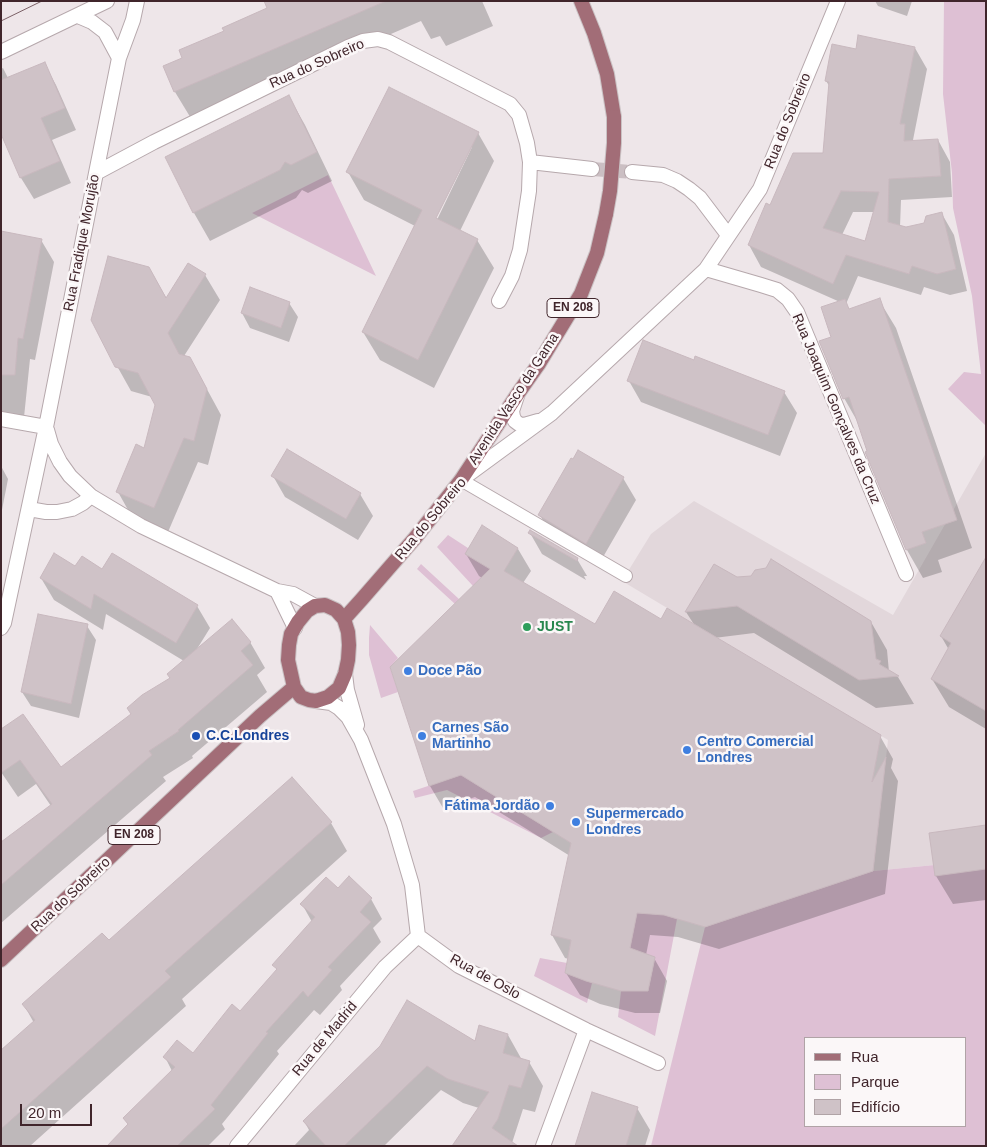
<!DOCTYPE html>
<html>
<head>
<meta charset="utf-8">
<style>
  body { margin:0 }
  #map { position:relative; width:987px; height:1147px; overflow:hidden; background:#eee6e9; font-family:Arial,sans-serif }
  canvas { display:block }
  .frame { position:absolute; inset:0; border:2px solid #40252b; pointer-events:none }
  .legend { position:absolute; left:804px; top:1037px; width:162px; height:90px; box-sizing:border-box; background:#fbf7f8; border:1px solid #b0a3a6; margin:0; padding:6px 9px; list-style:none; font-size:15px; color:#40252b }
  .legend li { display:flex; align-items:center; gap:10px; height:25px }
  .legend b { width:25px; border:1px solid #b0a3a6 }
  .scale { position:absolute; left:20px; top:1104px; width:72px; height:22px; box-sizing:border-box; border:2px solid #40252b; border-top:0; padding-left:6px; font-size:15px; line-height:18px; white-space:nowrap; color:#40252b; -webkit-text-stroke:4px #fbf7f8; paint-order:stroke }
</style>
</head>
<body>
<div id="map">
<canvas width="987" height="1147"></canvas>
<div class="frame"></div>
<ul class="legend">
<li><b style="height:6px;background:#a26d77"></b>Rua</li>
<li><b style="height:14px;background:#dec0d4"></b>Parque</li>
<li><b style="height:14px;background:#cfc2c7"></b>Edifício</li>
</ul>
<div class="scale">20 m</div>
</div>
<script>
const context = document.querySelector('canvas').getContext('2d');
context.lineJoin = 'round';
function fill(path, color) { context.fillStyle = color; context.fill(path, 'evenodd'); }
const poly = rows => new Path2D(rows.map(r => 'M' + r).join(''));
function trace(path, color, width, dash) { context.strokeStyle = color; context.lineWidth = width; context.lineCap = dash ? 'butt' : 'round'; context.setLineDash(dash || []); context.stroke(path); }
function label(font, color, halo, rows, align = 'center') {
  context.font = font + ' Arial,sans-serif'; context.lineWidth = 5; context.setLineDash([]); context.textBaseline = 'middle'; context.strokeStyle = halo; context.fillStyle = color; for (const [text, x, y, turn = 0] of rows) {
    context.save(); context.translate(x, y); context.rotate((+turn || 0) * Math.PI / 180); context.textAlign = isNaN(turn) ? turn : align; if (halo) context.strokeText(text, 0, 0); context.fillText(text, 0, 0); context.restore();
  }
}
const built = poly([
  [986,453,986,860,873,871,888,740,622,581,651,534,694,501,893,615]
]);
const green = poly([
  [944,1,986,1,986,426,948,389,964,372,981,374,972,296,953,208,952,173,943,94],
  [328,175,376,276,252,213],
  [448,535,494,565,473,586,437,547],
  [421,564,459,599,455,604,417,569],
  [370,625,398,658,390,667,398,692,381,698,369,655,369,638],
  [461,775,553,832,541,838,447,790,415,798,413,791],
  [986,860,986,1146,651,1146,705,927,873,871],
  [806,1038,966,1038,966,1126,806,1126],
  [637,913,664,915,677,919,655,1036,618,1017,621,991,648,991,655,958,630,948],
  [540,958,567,963,565,973,592,983,587,1003,534,976]
]);
const shadow = poly([
  [265,1,482,1,493,26,446,46,440,36,431,39,421,21,192,120,175,92,165,67,184,59,225,31,269,9],
  [875,1,912,1,907,16,878,6],
  [915,48,927,69,913,140,914,142,938,140,950,162,952,197,901,200,900,227,906,228,925,224,942,214,954,235,967,291,950,295,924,287,921,295,858,276,846,304,850,310,879,300,896,328,972,548,938,560,942,572,923,578,907,550,866,452,869,451,860,426,844,398,833,337,840,302,761,267,749,245,770,206,824,155,830,87,826,81,857,50],
  [853,212,875,212,866,242,842,235],
  [44,63,56,85,76,130,52,140,71,183,34,199,21,178,1,131,1,69,3,68,8,78],
  [289,97,305,125,332,181,308,193,302,190,296,198,210,241,194,213,167,158],
  [478,133,494,161,460,231,477,240,494,268,434,388,380,360,363,332,415,226,364,200,348,172],
  [470,147,472,147,435,224,432,223],
  [1,232,41,240,54,262,35,360,30,359,23,427,1,425],
  [149,268,167,299,205,275,220,300,184,356,190,358,221,415,208,465,198,462,168,532,132,517,118,492,145,449,156,405,152,397,131,391,117,366],
  [289,303,298,317,289,342,250,328,242,313],
  [695,362,784,392,797,413,780,456,641,402,629,381],
  [1,466,8,479,1,515],
  [273,476,360,494,373,516,358,540,285,497],
  [623,478,636,500,599,564,552,537,540,515],
  [530,533,577,559,590,581,587,576,584,576,586,580,542,554],
  [518,549,531,571,523,583,596,626,662,620,695,626,686,612,737,579,871,622,887,650,889,672,898,677,914,704,876,708,754,633,714,638,880,736,893,759,891,768,898,781,885,894,719,949,678,937,650,935,646,955,654,958,667,981,660,1013,635,1013,600,1004,580,995,566,973,569,959,565,958,552,935,570,856,475,797,443,808,430,786,426,775,482,578,479,576,466,554],
  [112,554,197,606,210,628,197,649,250,642,265,668,257,675,267,692,192,756,193,758,163,777,166,781,1,923,1,843,51,806,36,784,18,797,1,772,1,730,60,769,133,715,171,678,184,661,106,614,103,630,54,600,41,578,76,568,103,571],
  [986,560,986,729,949,707,932,679,949,650,941,636],
  [87,626,96,640,79,718,31,706,22,692],
  [292,779,331,823,347,851,182,999,186,1006,30,1146,1,1146,1,1052,34,1023,24,1005,109,942],
  [986,826,986,900,953,904,936,876,930,834],
  [338,890,371,899,382,919,373,928,381,942,340,986,342,990,320,1015,314,1010,277,1051,279,1054,222,1124,225,1129,208,1146,109,1146,129,1126,124,1118,172,1071,165,1057,193,1055,240,1012,277,970,274,965,312,922,302,904],
  [508,1035,522,1060,529,1062,543,1086,535,1112,523,1109,512,1143,453,1146,479,1108,463,1103,441,1090,384,1146,294,1146,309,1130,304,1121,475,1043],
  [637,1108,650,1130,645,1146,576,1146]
]);
const building = poly([
  [264,1,386,1,174,92,163,66,182,58,179,50,224,31,222,28,267,8,264,1],
  [858,35,915,47,900,124,905,124,904,141,938,139,941,176,889,179,888,222,906,227,924,223,926,216,942,212,956,269,937,274,912,266,909,274,846,255,833,284,748,245,766,203,770,205,793,153,823,153,829,82,825,81,832,44,856,49,858,35],
  [841,191,879,192,865,241,823,228,841,191],
  [45,62,65,108,41,118,60,161,20,178,1,134,1,80,45,62],
  [389,87,479,132,436,218,478,239,418,360,362,332,422,210,346,172,389,87],
  [289,95,317,152,291,165,285,162,280,170,193,213,165,157,289,95],
  [1,231,42,239,23,339,18,338,15,375,1,375,1,231],
  [108,256,149,267,166,298,188,263,206,274,168,333,179,354,190,357,207,389,194,441,184,438,154,508,116,492,136,444,144,448,155,405,138,373,115,367,91,320,108,256],
  [250,287,290,302,281,328,241,313,250,287],
  [880,298,957,520,922,532,926,543,906,550,865,452,867,451,849,397,843,399,819,341,831,337,821,307,845,299,849,309,880,298],
  [643,340,694,360,695,356,785,391,768,435,627,381,643,340],
  [287,449,361,493,346,519,271,476,287,449],
  [578,450,624,477,586,544,538,515,571,458,573,459,578,450],
  [482,525,518,548,504,571,595,624,614,591,661,619,667,608,881,735,872,782,886,757,873,871,705,927,664,915,637,913,630,948,655,957,648,991,621,991,586,981,565,973,571,940,551,935,571,843,461,775,429,786,390,667,490,569,465,554,482,525],
  [530,530,578,558,577,561,528,533,530,530],
  [54,553,75,566,82,556,102,569,112,553,198,605,176,643,94,594,91,609,40,578,54,553],
  [986,557,986,711,931,679,951,643,940,636,986,557],
  [771,559,871,621,876,659,881,661,879,664,899,676,859,680,737,606,685,612,714,564,737,577,751,576,755,570,766,568,771,559],
  [38,614,88,624,71,704,21,692,38,614],
  [232,619,251,642,241,651,253,665,178,730,179,731,149,751,152,755,1,885,1,842,52,804,20,760,1,773,1,729,23,714,61,767,131,714,127,708,142,695,170,678,167,674,232,619],
  [292,777,332,822,165,971,171,977,1,1129,1,1050,35,1020,22,1004,102,933,109,940,292,777],
  [986,825,986,869,935,876,929,833,986,825],
  [349,876,372,898,360,912,371,922,328,967,332,970,308,997,303,991,266,1032,268,1033,211,1105,215,1109,177,1146,107,1146,128,1124,123,1118,175,1067,163,1057,177,1040,193,1053,232,1004,240,1011,277,969,272,965,315,917,300,904,326,877,338,888,349,876],
  [407,1000,475,1041,479,1025,508,1034,503,1053,530,1061,521,1088,509,1085,498,1119,492,1128,518,1146,452,1146,489,1092,448,1079,427,1066,344,1146,326,1146,303,1121,380,1046,407,1000],
  [592,1092,638,1107,626,1146,575,1146,592,1092]
]);
const minorTunnel = poly([
  [592,169,632,172]
]);
const service = poly([
  [461,480,626,576]
]);
const minor = poly([
  [78,16,92,22,105,32,119,58],
  [1,52,107,1],
  [530,162,592,169],
  [632,172,663,175,677,181,689,189,700,198,728,235],
  [96,173,154,142,348,47,363,41,378,39,389,42,510,104,519,115,527,143,530,162,529,191,520,250,512,276,499,301],
  [706,269,761,285,777,290,788,299,797,312,906,574],
  [517,396,512,411,513,417,515,421,519,424,524,425,538,421],
  [1,419,46,427],
  [47,430,51,444,60,462,70,476,91,496,141,526,277,591,293,594,315,606],
  [462,479,552,413,706,269,760,189,838,1],
  [29,509,46,512,57,512,72,509,83,503,91,496],
  [277,591,295,628],
  [1,628,4,623,46,427,96,173,119,58,133,20,137,1],
  [345,674,347,690,357,725],
  [316,701,331,703,339,708,348,717,361,740,394,824,412,885,418,936,459,966,586,1030,658,1063],
  [237,1146,385,967,418,936],
  [543,1146,586,1030]
]);
const primary = poly([
  [581,1,594,33,607,74,614,117],
  [325,605,336,610,344,619,348,632,349,645,348,660,345,674,339,688,328,697,316,701,309,700,301,697,294,687,288,660,289,645,291,634,298,622,307,611,315,606,325,605],
  [344,619,362,599,415,538,461,480,519,392,538,365,581,294,597,253,606,214],
  [1,960,260,716,294,687]
]);
const tram = poly([
  [1,21,42,1]
]);
const primaryBridge = poly([
  [606,214,610,191,614,143,614,117]
]);
const markers = [
  [527,627,5,"#2e9e5b"],
  [408,671,5,"#3f7fe0"],
  [196,736,5,"#1a4fb4"],
  [422,736,5,"#3f7fe0"],
  [687,750,5,"#3f7fe0"],
  [550,806,5,"#3f7fe0"],
  [576,822,5,"#3f7fe0"]
];
const shields = [
  [573,308,52],
  [134,835,52]
];
const shieldNames = [
  ["EN 208",573,308],
  ["EN 208",134,835]
];
const streetNames = [
  ["Rua do Sobreiro",317,64,-24],
  ["Rua do Sobreiro",788,121,-68],
  ["Rua Fradique Morujão",82,243,-79],
  ["Avenida Vasco da Gama",514,399,-57],
  ["Rua Joaquim Gonçalves da Cruz",836,409,67],
  ["Rua do Sobreiro",431,519,-50],
  ["Rua do Sobreiro",71,895,-43],
  ["Rua de Oslo",485,977,29],
  ["Rua de Madrid",325,1039,-50]
];
const leisureNames = [
  ["JUST",537,627]
];
const shopNames = [
  ["Doce Pão",418,671],
  ["Carnes São",432,728],
  ["Martinho",432,744],
  ["Centro Comercial",697,742],
  ["Londres",697,758],
  ["Fátima Jordão",540,806,"right"],
  ["Supermercado",586,814],
  ["Londres",586,830]
];
const transitNames = [
  ["C.C.Londres",206,736]
];
fill(built, '#e2d7db');
fill(green, '#dec0d4');
fill(shadow, '#0003');
fill(building, '#cfc2c7');
trace(building, '#c8b8be', 1);
trace(minorTunnel, '#cbbfc3', 14, [14, 7]);
trace(service, '#b6a8ac', 14);
trace(minor, '#b6a8ac', 16);
trace(primary, '#cac2c4', 16);
trace(service, '#fff', 12);
trace(minor, '#fff', 14);
trace(primary, '#a26d77', 14);
trace(tram, '#7b6066', 1);
trace(primaryBridge, '#cac2c4', 16, []);
trace(primaryBridge, '#a26d77', 14);
for (const [x, y, r, color] of markers) { const dot = new Path2D(); dot.arc(x, y, r, 0, 2 * Math.PI); context.fillStyle = color; context.fill(dot); trace(dot, '#fbf7f8', 2); }
for (const [x, y, w] of shields) { const box = new Path2D(); box.roundRect(x - w / 2, y - 9.5, w, 19, 4); context.fillStyle = '#fbf7f8'; context.fill(box); trace(box, '#40252b', 1); }
label('bold 12px', '#40252b', null, shieldNames);
label('14px', '#40252b', '#fbf7f8', streetNames);
label('bold 14px', '#27864d', '#fbf7f8', leisureNames, 'left');
label('bold 14px', '#366cbe', '#fbf7f8', shopNames, 'left');
label('bold 14px', '#164399', '#fbf7f8', transitNames, 'left');
</script>
</body>
</html>
